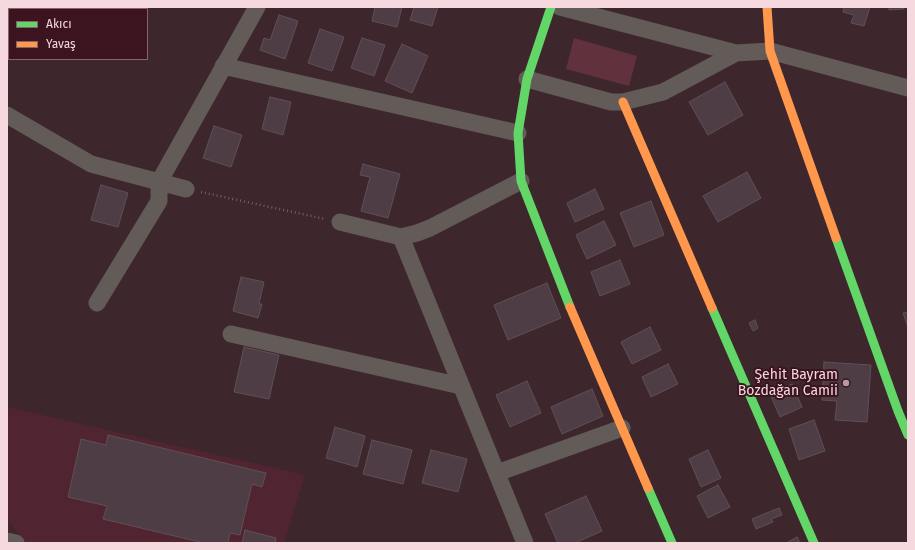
<!DOCTYPE html>
<html>
<head>
<meta charset="utf-8">
<style>
  body { margin:0 }
  #map { position:relative; width:915px; height:550px; overflow:hidden; background:#3d272d; font-family:"Fira Sans",sans-serif }
  canvas { display:block }
  .frame { position:absolute; inset:0; border:8px solid #f5d9de; pointer-events:none }
  .legend { position:absolute; left:8px; top:8px; width:140px; height:52px; box-sizing:border-box; background:#3b141f; border:1px solid #85636b; margin:0; padding:5px 7px; list-style:none; font-size:12px; color:#f5d9de }
  .legend li { display:flex; align-items:center; gap:8px; height:20px }
  .legend b { width:20px; border:1px solid #85636b }
</style>
</head>
<body>
<div id="map">
<canvas width="915" height="550"></canvas>
<div class="frame"></div>
<ul class="legend">
<li><b style="height:5px;background:#63d668"></b>Akıcı</li>
<li><b style="height:5px;background:#ff974d"></b>Yavaş</li>
</ul>
</div>
<script>
const context = document.querySelector('canvas').getContext('2d');
context.lineJoin = 'round';
function fill(path, color) { context.fillStyle = color; context.fill(path, 'evenodd'); }
const poly = rows => new Path2D(rows.map(r => 'M' + r).join(''));
function trace(path, color, width, dash) { context.strokeStyle = color; context.lineWidth = width; context.lineCap = dash ? 'butt' : 'round'; context.setLineDash(dash || []); context.stroke(path); }
function label(font, color, halo, rows, align = 'center') {
  context.font = font + ' "Fira Sans",sans-serif'; context.lineWidth = 4; context.setLineDash([]); context.textBaseline = 'middle'; context.strokeStyle = halo; context.fillStyle = color; for (const [text, x, y, turn = 0] of rows) {
    context.save(); context.translate(x, y); context.rotate((+turn || 0) * Math.PI / 180); context.textAlign = isNaN(turn) ? turn : align; if (halo) context.strokeText(text, 0, 0); context.fillText(text, 0, 0); context.restore();
  }
}
const built = poly([
  [7,407,305,475,284,543,25,543,7,519]
]);
const green = poly([
  [574,38,637,56,629,86,566,69]
]);
const building = poly([
  [375,7,402,7,397,27,372,21,375,7],
  [414,7,438,7,432,26,410,20,414,7],
  [844,7,870,7,864,26,851,23,854,15,843,12,844,7],
  [889,7,904,7,904,9,889,10,889,7],
  [279,15,298,21,285,59,260,50,264,38,270,40,279,15],
  [320,29,344,37,332,71,308,63,320,29],
  [362,38,385,45,374,76,351,68,362,38],
  [402,44,428,56,412,93,385,81,402,44],
  [725,82,743,115,708,135,689,102,725,82],
  [270,97,291,102,283,135,262,129,270,97],
  [214,126,242,135,231,167,203,158,214,126],
  [363,164,400,174,388,218,361,211,370,177,360,175,363,164],
  [747,172,761,198,718,222,703,196,747,172],
  [101,185,128,193,118,227,91,220,101,185],
  [595,189,604,209,575,222,567,203,595,189],
  [651,201,664,235,634,247,620,213,651,201],
  [604,221,616,245,587,259,576,235,604,221],
  [620,260,630,284,600,296,591,272,620,260],
  [241,277,264,282,259,304,262,304,258,318,233,311,241,277],
  [547,283,561,318,508,340,494,305,547,283],
  [908,312,908,327,903,313,908,312],
  [755,320,758,328,753,331,749,323,755,320],
  [650,327,661,350,632,364,621,342,650,327],
  [244,347,279,355,269,399,234,392,244,347],
  [824,362,871,365,867,422,835,420,837,401,822,400,824,362],
  [668,364,678,384,651,397,642,377,668,364],
  [527,381,541,413,510,427,496,395,527,381],
  [792,384,802,407,780,417,770,394,792,384],
  [592,389,603,416,562,434,551,407,592,389],
  [814,420,825,451,799,460,789,429,814,420],
  [335,427,365,436,357,467,326,458,335,427],
  [108,435,266,473,262,487,252,484,240,535,230,533,228,543,204,543,103,519,107,506,68,497,81,439,106,445,108,435],
  [372,440,412,450,403,484,363,474,372,440],
  [431,450,467,459,458,492,422,483,431,450],
  [708,450,721,478,701,487,689,459,708,450],
  [718,485,730,507,708,518,697,496,718,485],
  [586,496,602,531,575,543,558,543,545,514,586,496],
  [779,508,782,515,771,519,773,522,756,529,752,519,779,508],
  [245,530,276,538,275,543,242,543,245,530],
  [797,537,800,543,786,543,797,537]
]);
const path = poly([
  [201,192,325,219]
]);
const street = poly([
  [560,7,736,53,770,51,908,88],
  [223,66,518,133],
  [527,79,611,102,623,102,663,92,736,53],
  [7,115,91,164,186,189],
  [340,222,401,237,417,233,430,228,521,181],
  [401,237,525,543],
  [97,303,159,201,159,182,257,7],
  [231,334,461,386],
  [497,473,622,428],
  [7,541,16,543]
]);
const fast = poly([
  [551,7,527,79,518,133,521,181,570,307],
  [836,238,898,411,908,435],
  [712,308,814,543],
  [648,488,672,543]
]);
const slow = poly([
  [767,7,770,51,836,238],
  [623,102,712,308],
  [570,307,648,488]
]);
const markers = [
  [846,383,4,"#b59ba0"]
];
const poiNames = [
  ["Şehit Bayram",838,375],
  ["Bozdağan Camii",838,391]
];
fill(built, '#502430');
fill(green, '#61313d');
fill(building, '#4e3d44');
trace(building, '#614f56', 1);
trace(path, '#6e6463', 2.5, [1, 3]);
trace(street, '#635b58', 17);
trace(fast, '#63d668', 9);
trace(slow, '#ff974d', 9);
for (const [x, y, r, color] of markers) { const dot = new Path2D(); dot.arc(x, y, r, 0, 2 * Math.PI); context.fillStyle = color; context.fill(dot); trace(dot, '#3b141f', 1.5); }
label('14px', '#f5d9de', '#3b141f', poiNames, 'right');
</script>
</body>
</html>
